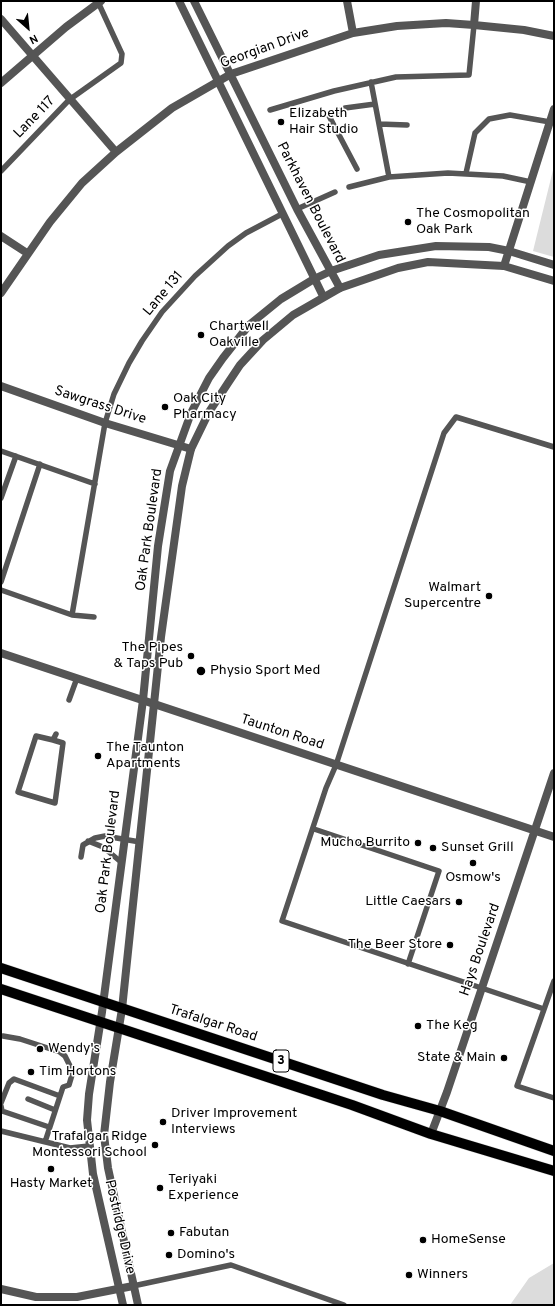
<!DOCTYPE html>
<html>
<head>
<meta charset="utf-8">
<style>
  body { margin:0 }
  #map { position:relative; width:555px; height:1306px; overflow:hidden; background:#fff; font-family:Overpass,sans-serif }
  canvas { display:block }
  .frame { position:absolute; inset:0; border:2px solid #000; pointer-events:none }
  .north { position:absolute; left:8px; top:8px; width:40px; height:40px; -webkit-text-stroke:3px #fff; paint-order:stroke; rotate:153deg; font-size:11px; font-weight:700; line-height:16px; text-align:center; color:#000 }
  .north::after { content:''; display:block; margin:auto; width:14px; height:18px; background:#000; clip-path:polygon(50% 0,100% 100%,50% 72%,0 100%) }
</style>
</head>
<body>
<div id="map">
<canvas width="555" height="1306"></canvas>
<div class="frame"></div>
<div class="north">N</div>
</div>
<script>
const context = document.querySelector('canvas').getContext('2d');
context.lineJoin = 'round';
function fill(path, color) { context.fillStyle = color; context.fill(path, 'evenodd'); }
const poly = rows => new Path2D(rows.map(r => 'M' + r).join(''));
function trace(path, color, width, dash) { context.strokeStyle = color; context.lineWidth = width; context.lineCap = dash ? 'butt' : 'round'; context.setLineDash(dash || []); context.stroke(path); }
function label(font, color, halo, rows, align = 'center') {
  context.font = font + ' Overpass,sans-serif'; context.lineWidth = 3; context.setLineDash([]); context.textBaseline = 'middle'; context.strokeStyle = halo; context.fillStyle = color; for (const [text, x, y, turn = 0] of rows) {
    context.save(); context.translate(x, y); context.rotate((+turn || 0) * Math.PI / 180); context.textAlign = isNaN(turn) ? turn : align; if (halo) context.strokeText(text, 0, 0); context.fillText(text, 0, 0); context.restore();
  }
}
const green = poly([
  [554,166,554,257,533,251],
  [554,1263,554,1305,510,1305,529,1278]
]);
const service = poly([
  [371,82,389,177],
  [270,110,334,91,396,77,469,75,474,25],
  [379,124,407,125],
  [357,169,329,116,345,108,375,104],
  [1,171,69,100,121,63,122,54,98,2],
  [466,173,475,133,489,119,510,115,550,122],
  [349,187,389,177,448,173,503,176,531,182],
  [297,209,335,192],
  [1,451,95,484],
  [1,498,16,456],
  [1,582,40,464],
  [1,590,72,615,105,423,114,394,129,363,142,341,162,312,195,276,228,246,246,233,282,214],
  [72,615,94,617],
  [69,700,77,678],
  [53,740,36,736,18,792,55,803,63,743,53,740,56,734],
  [314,829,439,871,408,964],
  [88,841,103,847,121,862],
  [81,857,83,845,95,838,105,836,140,842],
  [554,981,517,1086,554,1098],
  [544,1009,282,921,326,788,336,765,444,433,456,417,554,447],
  [3,1036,20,1039,60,1052,65,1056,71,1068,72,1075,69,1085,63,1087,45,1142],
  [28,1099,55,1110],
  [1,1103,9,1083,14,1079,60,1096],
  [1,1106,2,1111,49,1127],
  [1,1131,70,1148,89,1146],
  [133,1286,231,1265,344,1305]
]);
const minor = poly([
  [179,1,323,296],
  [194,1,297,209,340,288],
  [347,1,353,33],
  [1,19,116,152],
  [474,25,476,1],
  [1,83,66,27,101,1],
  [1,236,27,253],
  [504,266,554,109],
  [1,293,50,222,82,183,116,152,172,108,231,74,353,33,397,26,446,23,474,25,524,30,554,36],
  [1,386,105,423,191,449],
  [1,653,554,837],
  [431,1134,447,1092,554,773],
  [1,1289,36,1297,77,1297,133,1286]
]);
const tertiary = poly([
  [123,1305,93,1174,87,1120,89,1094,102,1012,143,700,158,546,170,471,191,413,209,378,223,358,249,325,281,299,314,279,331,271,379,255,436,246,489,247,509,251,554,265],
  [138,1305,108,1168,104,1135,110,1082,122,1009,161,637,182,486,191,449,209,412,228,383,240,365,263,340,293,315,340,288,398,268,428,262,504,266,554,281]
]);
const primary = poly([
  [1,968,383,1095,440,1111,554,1151],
  [1,989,352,1105,431,1134,554,1171]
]);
const markers = [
  [281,122,4,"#000"],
  [408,222,4,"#000"],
  [201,335,4,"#000"],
  [165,407,4,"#000"],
  [489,596,4,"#000"],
  [191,656,4,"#000"],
  [201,671,5,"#000"],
  [98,756,4,"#000"],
  [418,843,4,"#000"],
  [433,848,4,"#000"],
  [473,863,4,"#000"],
  [459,902,4,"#000"],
  [450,945,4,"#000"],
  [418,1026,4,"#000"],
  [40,1049,4,"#000"],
  [504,1058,4,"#000"],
  [31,1072,4,"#000"],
  [163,1122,4,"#000"],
  [155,1145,4,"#000"],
  [51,1169,4,"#000"],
  [160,1188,4,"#000"],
  [171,1233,4,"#000"],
  [423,1240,4,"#000"],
  [169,1255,4,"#000"],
  [409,1275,4,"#000"]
];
const shields = [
  [281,1061,16]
];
const shieldNames = [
  ["3",281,1061]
];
const streetNames = [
  ["Georgian Drive",265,49,-20],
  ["Lane 117",35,118,-46],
  ["Parkhaven Boulevard",310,203,63],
  ["Lane 131",164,294,-50],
  ["Sawgrass Drive",100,406,18],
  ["Oak Park Boulevard",150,530,-82],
  ["Taunton Road",282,733,18],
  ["Oak Park Boulevard",109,852,-83],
  ["Hays Boulevard",481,950,-71],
  ["Trafalgar Road",213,1024,18],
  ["Postridge Drive",119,1227,77]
];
const poiNames = [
  ["Elizabeth",289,114],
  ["Hair Studio",289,130],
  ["The Cosmopolitan",416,214],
  ["Oak Park",416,230],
  ["Chartwell",209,327],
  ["Oakville",209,343],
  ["Oak City",173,399],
  ["Pharmacy",173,415],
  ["Walmart",481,588,"right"],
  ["Supercentre",481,604,"right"],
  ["The Pipes",183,648,"right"],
  ["& Taps Pub",183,664,"right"],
  ["Physio Sport Med",210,671],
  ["The Taunton",106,748],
  ["Apartments",106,764],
  ["Mucho Burrito",410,843,"right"],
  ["Sunset Grill",441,848],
  ["Osmow's",473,878,"center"],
  ["Little Caesars",451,902,"right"],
  ["The Beer Store",442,945,"right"],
  ["The Keg",426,1026],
  ["Wendy's",48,1049],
  ["State & Main",496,1058,"right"],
  ["Tim Hortons",39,1072],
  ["Driver Improvement",171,1114],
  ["Interviews",171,1130],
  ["Trafalgar Ridge",147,1137,"right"],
  ["Montessori School",147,1153,"right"],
  ["Teriyaki",168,1180],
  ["Experience",168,1196],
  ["Hasty Market",51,1184,"center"],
  ["Fabutan",179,1233],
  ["HomeSense",431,1240],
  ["Domino's",177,1255],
  ["Winners",417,1275]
];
fill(green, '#dcdcdc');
trace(primary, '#dbdbdb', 11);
trace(service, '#555', 5.5);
trace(minor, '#555', 8);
trace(tertiary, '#555', 8);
trace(primary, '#000', 10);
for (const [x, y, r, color] of markers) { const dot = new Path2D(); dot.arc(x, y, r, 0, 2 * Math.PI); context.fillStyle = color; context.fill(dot); trace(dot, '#fff', 1.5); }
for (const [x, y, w] of shields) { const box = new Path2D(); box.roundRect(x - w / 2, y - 11, w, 22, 3); context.fillStyle = '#fff'; context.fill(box); trace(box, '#000', 1); }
label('bold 13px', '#000', null, shieldNames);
label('14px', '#000', '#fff', streetNames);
label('14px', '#000', '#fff', poiNames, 'left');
</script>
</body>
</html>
